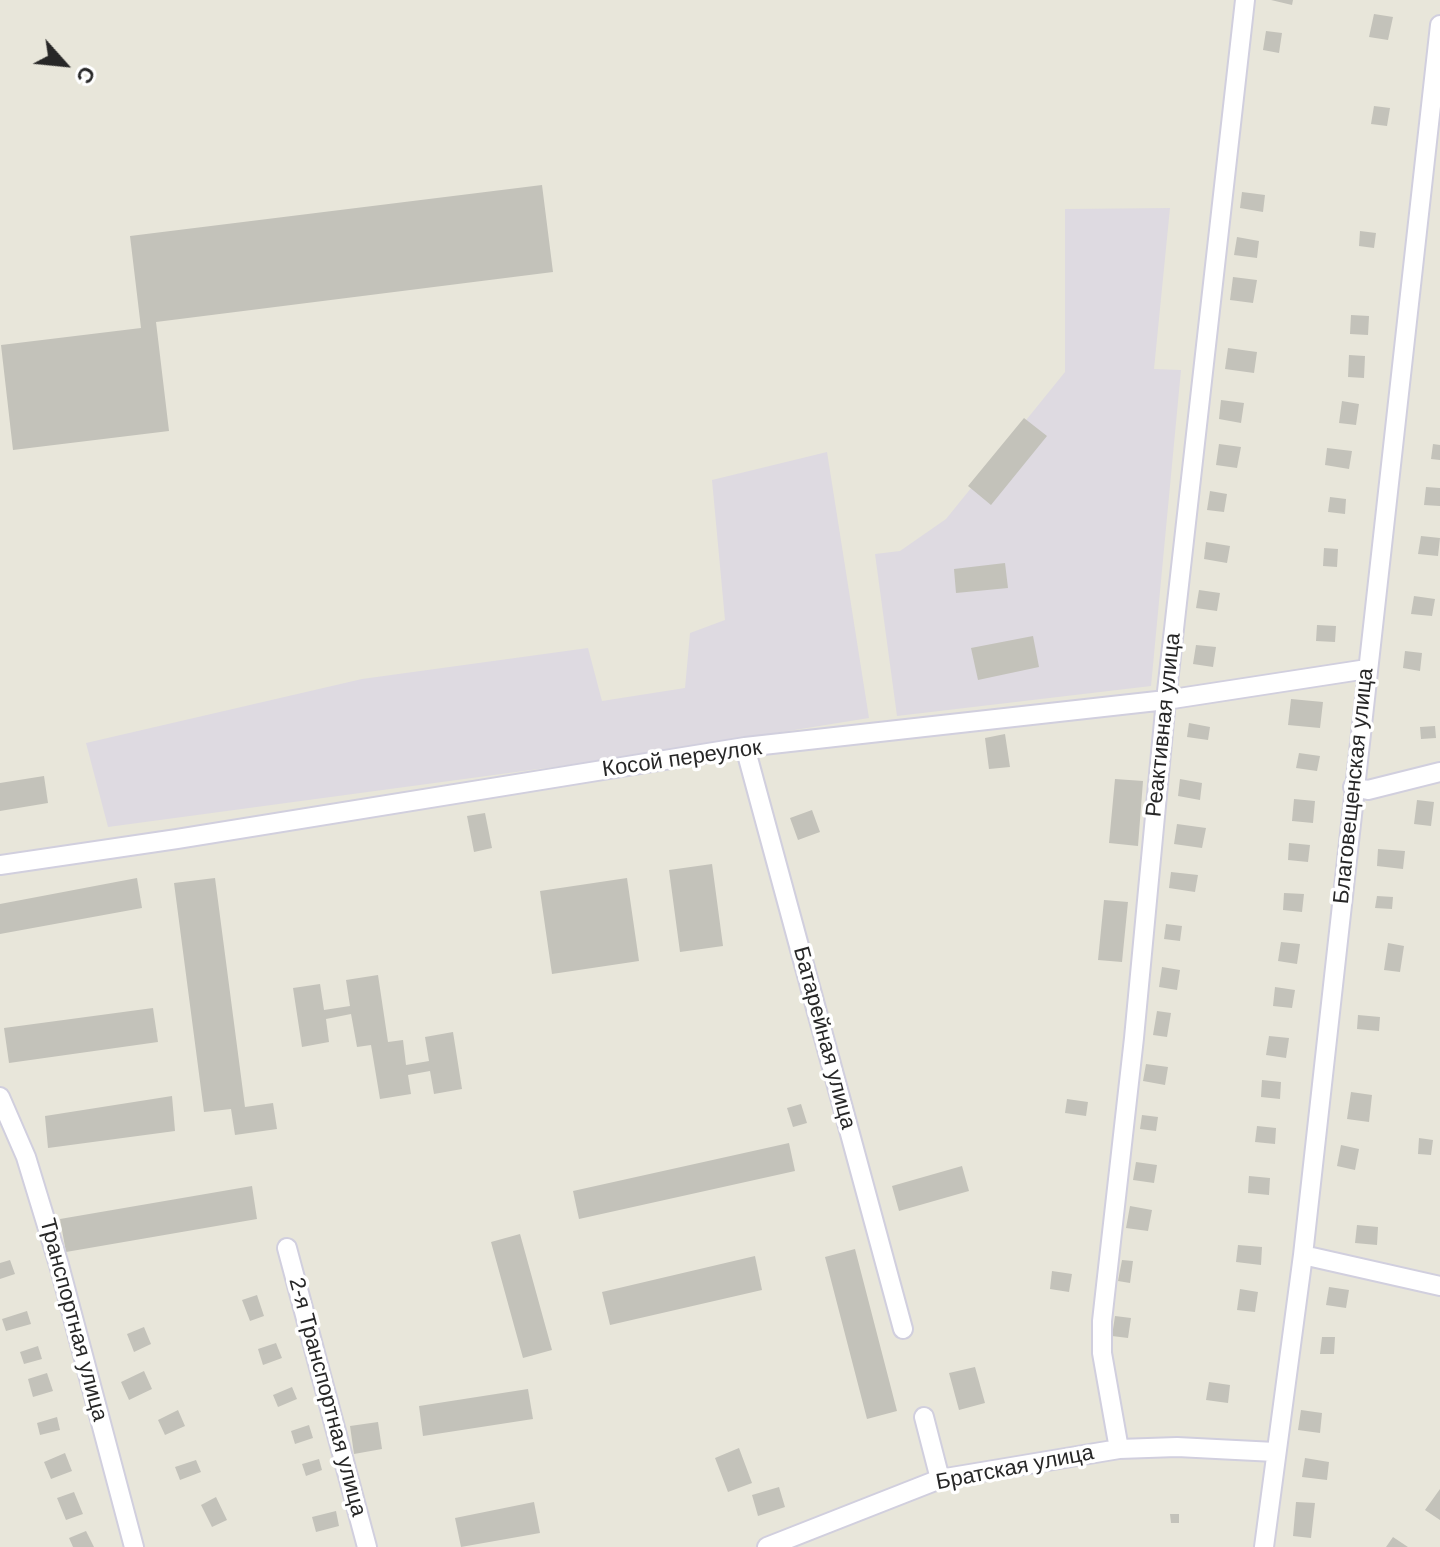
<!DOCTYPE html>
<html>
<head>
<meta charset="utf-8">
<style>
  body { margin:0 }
  #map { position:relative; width:1440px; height:1547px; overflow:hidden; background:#e8e6da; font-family:Arial,sans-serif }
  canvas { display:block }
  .north { position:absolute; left:24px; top:24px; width:80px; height:80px; -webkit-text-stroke:6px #fff; paint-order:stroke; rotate:117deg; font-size:22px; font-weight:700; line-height:32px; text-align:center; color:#272727 }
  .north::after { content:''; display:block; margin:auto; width:28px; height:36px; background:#272727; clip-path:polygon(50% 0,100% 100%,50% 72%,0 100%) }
</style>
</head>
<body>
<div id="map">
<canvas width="1440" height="1547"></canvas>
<div class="north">С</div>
</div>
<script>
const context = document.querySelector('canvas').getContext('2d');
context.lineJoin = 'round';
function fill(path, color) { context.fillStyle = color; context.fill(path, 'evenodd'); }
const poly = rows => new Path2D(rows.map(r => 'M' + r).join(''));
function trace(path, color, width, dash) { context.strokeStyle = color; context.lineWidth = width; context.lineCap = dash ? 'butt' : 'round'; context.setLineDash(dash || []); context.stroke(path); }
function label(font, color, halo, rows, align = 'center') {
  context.font = font + ' Arial,sans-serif'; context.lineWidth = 7; context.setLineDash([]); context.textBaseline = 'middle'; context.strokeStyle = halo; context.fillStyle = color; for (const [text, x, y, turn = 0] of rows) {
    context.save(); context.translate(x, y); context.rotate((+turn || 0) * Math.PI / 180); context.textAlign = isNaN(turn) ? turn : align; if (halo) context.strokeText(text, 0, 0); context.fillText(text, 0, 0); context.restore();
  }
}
const industrial = poly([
  [1170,208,1154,369,1181,370,1151,686,897,716,875,554,900,551,946,519,1065,372,1065,209],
  [827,452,869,718,620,758,108,827,86,743,362,679,588,648,602,701,685,688,690,633,725,620,712,480]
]);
const building = poly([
  [1271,0,1293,0,1292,5],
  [1374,14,1393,17,1388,40,1369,37],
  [1266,31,1282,33,1279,53,1263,50],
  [1374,106,1390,108,1387,126,1371,124],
  [542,185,553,272,156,322,169,431,13,450,1,345,141,328,130,236],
  [1242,192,1265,195,1263,212,1240,208],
  [1360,231,1376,233,1374,248,1359,246],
  [1237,237,1259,241,1257,258,1234,255],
  [1233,277,1257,280,1253,303,1230,300],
  [1351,315,1369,316,1368,335,1350,334],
  [1228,348,1257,352,1254,373,1225,369],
  [1349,355,1365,356,1364,378,1348,377],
  [1221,400,1244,403,1241,423,1219,419],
  [1342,401,1359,404,1356,425,1339,423],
  [1024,418,1047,436,991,505,968,486],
  [1219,444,1241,447,1237,468,1216,465],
  [1433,444,1440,445,1440,460,1431,459],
  [1327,448,1352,451,1349,469,1325,465],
  [1426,487,1440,488,1440,506,1424,505],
  [1210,491,1227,494,1224,512,1207,510],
  [1330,497,1346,499,1345,514,1328,512],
  [1421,536,1440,538,1438,556,1418,554],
  [1206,542,1230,546,1227,563,1204,559],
  [1324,548,1338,549,1337,567,1323,566],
  [1005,563,1008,588,956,593,954,569],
  [1199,590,1220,593,1217,611,1196,608],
  [1414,596,1435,599,1432,616,1411,614],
  [1317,625,1336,626,1335,642,1316,641],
  [1033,636,1039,667,978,680,971,648],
  [1196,645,1216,647,1213,667,1193,664],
  [1405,651,1422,653,1420,671,1403,668],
  [1291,699,1323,702,1320,728,1288,725],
  [1189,723,1210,727,1208,740,1187,737],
  [1435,726,1436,738,1421,739,1420,727],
  [1005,734,1010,767,989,769,985,738],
  [1299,753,1320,756,1317,771,1296,768],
  [44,776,48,803,0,811,0,783],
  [1115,779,1143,781,1138,846,1109,843],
  [1180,779,1202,783,1200,800,1178,796],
  [1294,799,1315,801,1313,823,1292,821],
  [1417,800,1434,802,1431,826,1414,824],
  [812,810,820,832,798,840,790,818],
  [485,813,492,848,474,852,467,816],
  [1177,824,1206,828,1202,848,1174,844],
  [1289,843,1310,845,1308,862,1288,860],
  [1378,849,1405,851,1403,869,1377,866],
  [712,864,723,946,680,952,669,870],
  [1171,872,1198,875,1195,892,1169,888],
  [137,878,142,908,0,934,0,904],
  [215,878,245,1107,273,1103,277,1129,235,1135,231,1109,204,1112,174,883],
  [627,878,639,961,552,974,540,891],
  [1284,893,1304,894,1302,912,1283,910],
  [1377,896,1393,897,1392,909,1375,908],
  [1104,900,1128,902,1122,962,1098,960],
  [1166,924,1182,926,1180,941,1164,939],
  [1281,942,1300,944,1297,964,1278,961],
  [1388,943,1404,946,1400,972,1384,970],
  [1162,967,1180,970,1177,990,1159,987],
  [378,975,388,1042,403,1040,406,1065,429,1061,425,1037,453,1032,462,1089,434,1094,430,1071,408,1075,411,1094,380,1099,371,1045,357,1047,351,1014,326,1019,329,1042,302,1047,293,988,320,984,324,1010,350,1006,346,980],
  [1275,987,1295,990,1292,1008,1273,1006],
  [153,1008,158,1042,9,1063,4,1028],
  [1157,1011,1171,1013,1167,1037,1153,1035],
  [1358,1015,1380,1017,1379,1031,1357,1029],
  [1269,1036,1289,1038,1286,1058,1266,1055],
  [1146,1064,1168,1067,1165,1085,1143,1081],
  [1262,1080,1281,1082,1280,1099,1261,1097],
  [1351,1092,1372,1095,1369,1122,1347,1119],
  [172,1096,175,1131,48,1148,45,1116],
  [1067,1099,1088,1102,1086,1116,1065,1113],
  [801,1104,807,1123,793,1127,787,1108],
  [1142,1115,1158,1117,1156,1131,1140,1129],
  [1257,1126,1276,1128,1275,1144,1255,1142],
  [1419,1138,1433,1140,1431,1155,1418,1154],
  [789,1143,795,1171,579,1219,573,1191],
  [1341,1145,1359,1149,1355,1170,1337,1166],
  [1136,1162,1157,1165,1154,1183,1133,1180],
  [962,1166,969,1191,899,1211,892,1186],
  [1249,1176,1270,1178,1269,1195,1248,1193],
  [252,1186,257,1219,66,1252,60,1219],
  [1130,1206,1152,1210,1148,1231,1126,1228],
  [1357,1225,1378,1227,1377,1245,1355,1243],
  [520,1234,552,1350,523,1358,491,1242],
  [1238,1245,1262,1247,1261,1265,1236,1262],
  [855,1249,897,1411,867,1419,825,1257],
  [755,1256,762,1290,610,1325,602,1292],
  [10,1260,15,1274,0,1279,0,1263],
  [1122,1260,1133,1261,1130,1283,1118,1281],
  [1052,1271,1072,1274,1069,1292,1050,1289],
  [1329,1287,1349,1290,1346,1308,1326,1305],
  [1240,1289,1258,1292,1255,1312,1237,1310],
  [257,1295,264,1316,250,1321,242,1300],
  [27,1311,31,1324,6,1331,2,1319],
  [1115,1316,1131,1318,1128,1338,1112,1336],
  [144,1327,151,1344,134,1352,127,1334],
  [1322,1337,1335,1337,1334,1354,1320,1354],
  [276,1343,282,1358,263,1365,258,1349],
  [38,1346,42,1359,24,1364,20,1352],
  [975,1367,985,1403,959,1410,949,1373],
  [144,1371,152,1389,129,1400,121,1382],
  [47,1373,53,1391,33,1397,28,1379],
  [1209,1382,1230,1385,1228,1403,1206,1400],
  [292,1387,297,1399,278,1407,273,1395],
  [528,1389,533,1419,423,1436,419,1406],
  [178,1410,185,1426,165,1435,158,1420],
  [1301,1410,1322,1413,1320,1433,1298,1430],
  [57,1417,60,1430,40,1435,37,1423],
  [378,1422,382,1449,354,1454,350,1426],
  [309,1425,313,1438,295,1444,291,1431],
  [739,1448,752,1483,728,1492,715,1458],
  [65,1453,72,1471,51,1479,44,1462],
  [1305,1458,1329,1462,1327,1480,1302,1477],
  [319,1459,322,1470,306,1476,302,1464],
  [196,1460,201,1472,180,1480,175,1467],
  [779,1487,785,1507,758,1516,752,1495],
  [1440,1489,1440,1520,1425,1510],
  [74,1492,83,1514,66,1520,57,1498],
  [216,1497,227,1520,212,1527,201,1505],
  [534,1502,540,1533,461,1547,455,1518],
  [1296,1502,1315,1503,1311,1538,1293,1536],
  [336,1511,339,1526,316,1532,312,1517],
  [1170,1514,1179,1514,1179,1523,1171,1523],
  [86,1531,94,1547,73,1547,69,1538],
  [1393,1537,1408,1547,1386,1547]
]);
const street = poly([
  [745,747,903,1329],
  [1353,787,1368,790,1440,772],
  [0,865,177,839,745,747,1166,700,1367,669],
  [0,1097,26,1157,59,1265,134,1547],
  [287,1248,367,1547],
  [1303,1255,1440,1286],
  [924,1417,940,1479],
  [1119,1449,1102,1353,1102,1321,1134,1038,1166,700,1245,0],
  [767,1547,940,1479,1119,1449,1177,1447,1275,1452],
  [1264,1547,1303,1255,1440,25]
]);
const streetNames = [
  ["Реактивная улица",1164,725,-84],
  ["Косой переулок",682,759,-8],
  ["Благовещенская улица",1354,786,-84],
  ["Батарейная улица",824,1038,75],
  ["Транспортная улица",73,1320,75],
  ["2-я Транспортная улица",327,1397,75],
  ["Братская улица",1015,1468,-11]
];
fill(industrial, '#dedae1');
fill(building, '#c3c2ba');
trace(street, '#d1cfde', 22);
trace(street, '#fff', 18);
label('22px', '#272727', '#fff', streetNames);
</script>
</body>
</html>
